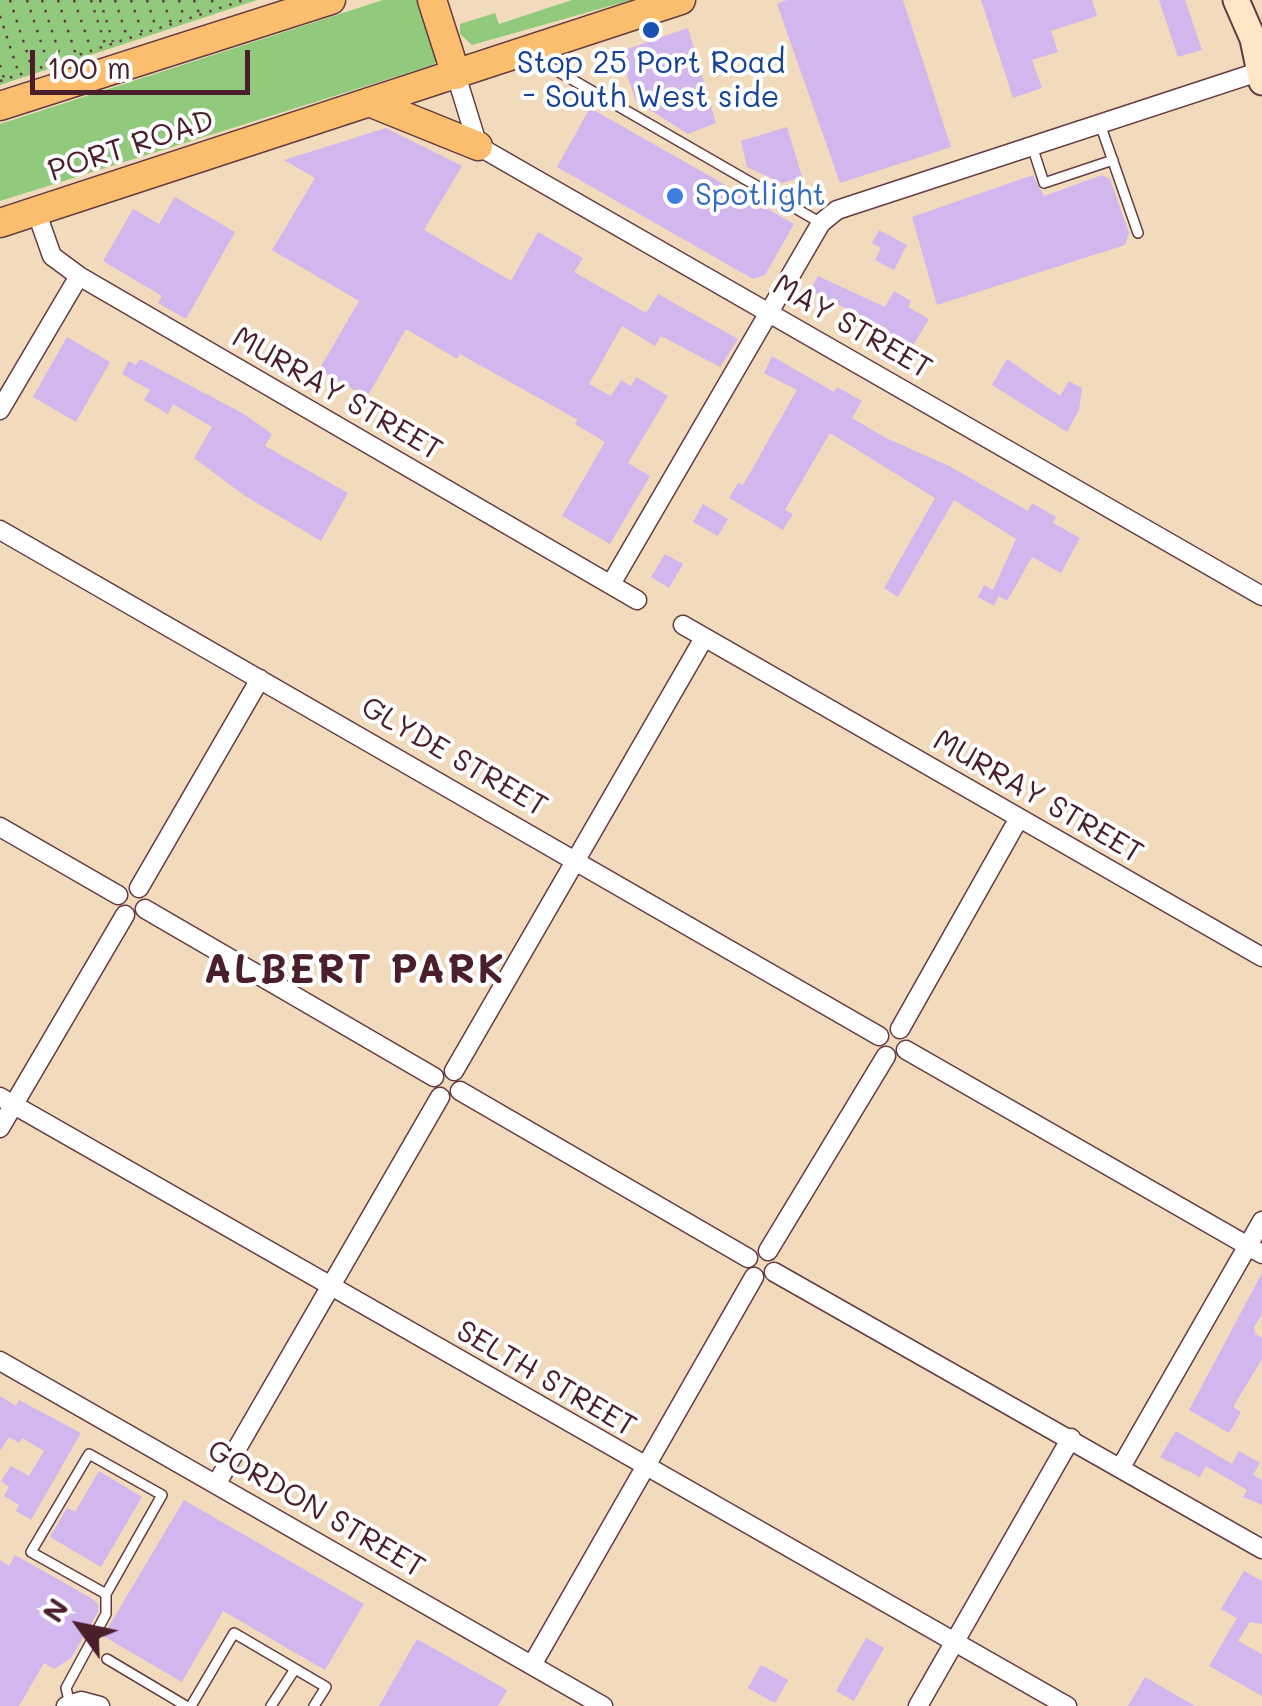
<!DOCTYPE html>
<html>
<head>
<meta charset="utf-8">
<style>
  body { margin:0 }
  #map { position:relative; width:1262px; height:1706px; overflow:hidden; background:#f2dbbc; font-family:Mali,sans-serif }
  canvas { display:block }
  .north { position:absolute; left:30px; top:1576px; width:100px; height:100px; -webkit-text-stroke:8px #fff; paint-order:stroke; rotate:303deg; font-size:28px; font-weight:700; line-height:40px; text-align:center; color:#4a1f2b }
  .north::after { content:''; display:block; margin:auto; width:35px; height:45px; background:#4a1f2b; clip-path:polygon(50% 0,100% 100%,50% 72%,0 100%) }
  .scale { position:absolute; left:30px; top:50px; width:220px; height:45px; box-sizing:border-box; border:5px solid #4a1f2b; border-top:0; padding-left:12px; font-size:30px; line-height:35px; white-space:nowrap; color:#4a1f2b; -webkit-text-stroke:8px #fff; paint-order:stroke }
</style>
</head>
<body>
<div id="map">
<canvas width="1262" height="1706"></canvas>
<div class="north">N</div>
<div class="scale">100 m</div>
</div>
<script>
const context = document.querySelector('canvas').getContext('2d');
context.lineJoin = 'round';
function fill(path, color) { context.fillStyle = color; context.fill(path, 'evenodd'); }
const poly = rows => new Path2D(rows.map(r => 'M' + r).join(''));
function trace(path, color, width, dash) { context.strokeStyle = color; context.lineWidth = width; context.lineCap = dash ? 'butt' : 'round'; context.setLineDash(dash || []); context.stroke(path); }
function label(font, color, halo, rows, align = 'center') {
  context.font = font + ' Mali,sans-serif'; context.lineWidth = 8; context.setLineDash([]); context.textBaseline = 'middle'; context.strokeStyle = halo; context.fillStyle = color; for (const [text, x, y, turn = 0] of rows) {
    context.save(); context.translate(x, y); context.rotate((+turn || 0) * Math.PI / 180); context.textAlign = isNaN(turn) ? turn : align; if (halo) context.strokeText(text, 0, 0); context.fillText(text, 0, 0); context.restore();
  }
}
const green = poly([
  [0,0,257,0,0,85],
  [383,0,422,0,439,60,433,65,0,201,0,124],
  [572,0,631,0,472,45,460,34,460,24,495,13,499,24]
]);
const building = poly([
  [787,0,903,0,951,147,840,183,777,4],
  [981,0,1092,0,1097,16,1051,31,1058,52,1032,60,1042,88,1013,98],
  [1159,0,1185,0,1202,50,1178,57],
  [688,28,716,123,688,134,636,101,619,52],
  [590,108,794,224,765,275,753,279,557,167],
  [787,127,802,177,782,183,747,167,741,141],
  [386,128,462,166,424,230,511,281,538,232,583,258,574,272,646,313,658,294,738,339,720,367,661,336,655,346,622,326,589,384,611,396,621,380,631,386,636,377,668,396,628,463,650,476,610,544,562,516,605,442,575,424,578,420,460,354,457,359,406,329,367,397,319,370,359,301,272,250,315,178,284,160],
  [1033,175,1044,196,1102,175,1110,179,1129,233,1125,245,937,305,912,217],
  [175,197,235,232,186,319,158,303,162,296,103,261,133,209,159,224],
  [879,230,907,245,894,270,875,260,881,248,872,243],
  [818,276,885,307,894,291,911,301,908,307,929,319,906,357,874,341,877,335,871,332,876,323,810,291],
  [67,337,110,362,76,422,33,397],
  [772,356,834,392,837,387,862,401,852,418,886,438,949,466,1028,511,1032,503,1056,517,1053,523,1080,538,1061,573,1032,557,1007,601,999,596,994,606,978,597,984,585,993,590,1016,539,954,500,898,597,884,588,935,498,830,433,785,510,793,514,783,530,729,498,738,483,743,485,797,390,764,373],
  [140,359,244,414,272,434,265,446,348,493,321,541,245,496,194,458,212,427,173,404,168,414,144,400,150,390,122,374,129,361,136,365],
  [1007,359,1060,396,1069,381,1082,388,1079,410,1067,432,992,385],
  [703,504,728,519,718,536,693,522],
  [665,554,683,564,669,588,651,577],
  [1262,1273,1262,1314,1254,1327,1255,1334,1262,1338,1262,1359,1233,1407,1241,1412,1229,1433,1189,1410],
  [0,1396,16,1406,19,1400,81,1433,31,1520,16,1511,19,1505,4,1496,9,1487,1,1481,11,1466,29,1476,44,1451,22,1438,19,1443,9,1437,0,1451],
  [1176,1431,1232,1464,1239,1451,1260,1463,1253,1475,1262,1480,1262,1505,1243,1497,1247,1490,1206,1466,1200,1477,1160,1457],
  [99,1471,142,1497,101,1567,50,1537,67,1508,75,1512],
  [184,1500,364,1604,325,1670,223,1611,182,1682,103,1636],
  [15,1555,91,1598,98,1604,98,1612,71,1658,54,1669,44,1663,19,1706,0,1706,0,1560,9,1566],
  [1244,1571,1262,1581,1262,1624,1250,1622,1238,1641,1262,1654,1262,1696,1209,1666,1237,1618,1221,1609],
  [866,1638,884,1648,854,1701,836,1691],
  [417,1639,507,1690,498,1706,379,1706],
  [761,1665,788,1680,775,1703,748,1688],
  [1145,1677,1195,1706,1128,1706]
]);
const path = poly([
  [10,0,32,68],
  [27,0,48,63],
  [42,0,61,59],
  [58,0,76,55],
  [74,0,91,49],
  [91,0,105,44],
  [100,0,113,42],
  [115,0,127,37],
  [131,0,142,32],
  [147,0,156,28],
  [163,0,171,23],
  [179,0,184,18],
  [194,0,199,13],
  [212,0,214,8],
  [0,16,18,71],
  [0,65,4,78],
  [0,81,244,0]
]);
const service = poly([
  [533,57,821,223],
  [1100,124,1138,233],
  [1032,146,1044,183,1113,160],
  [107,1659,186,1706],
  [70,1704,66,1688,106,1614,106,1594,162,1495,89,1454,31,1552,106,1594],
  [191,1706,234,1633,326,1687,314,1706],
  [271,1706,295,1669]
]);
const minor = poly([
  [456,75,478,146,1262,596],
  [36,211,52,256,79,276,637,600],
  [0,410,79,276],
  [0,530,879,1036],
  [611,584,821,223,837,210,1261,71],
  [683,625,1262,957],
  [0,827,118,895],
  [139,888,260,679],
  [145,909,434,1077],
  [900,1029,1019,818],
  [906,1050,1262,1254],
  [454,1071,704,638],
  [460,1091,748,1258],
  [0,1097,1067,1706],
  [0,1128,125,915],
  [768,1251,886,1056],
  [774,1272,1262,1549],
  [0,1361,603,1706],
  [1121,1467,1262,1221],
  [217,1483,440,1097],
  [532,1665,754,1277],
  [66,1706,81,1701,100,1706],
  [918,1706,1071,1438]
]);
const secondary = poly([
  [1236,0,1253,39,1262,82]
]);
const trunk = poly([
  [432,0,456,75],
  [369,102,478,146],
  [0,106,331,0],
  [0,223,681,0]
]);
const markers = [
  [651,30,10,"#1a4fb4"],
  [675,196,10,"#3f7fe0"]
];
const transitNames = [
  ["Stop 25 Port Road",651,64],
  ["- South West side",651,98]
];
const streetNames = [
  ["PORT ROAD",131,146,-18],
  ["MAY STREET",852,327,30],
  ["MURRAY STREET",337,394,30],
  ["GLYDE STREET",454,757,30],
  ["MURRAY STREET",1038,797,30],
  ["SELTH STREET",546,1379,30],
  ["GORDON STREET",316,1509,30]
];
const shopNames = [
  ["Spotlight",695,196]
];
const districtNames = [
  ["ALBERT PARK",355,971]
];
fill(green, '#92ca7d');
fill(building, '#d1b7ed');
trace(service, '#633b41', 12);
trace(minor, '#633b41', 21);
trace(secondary, '#633b41', 29);
trace(trunk, '#633b41', 31);
trace(path, '#633b41', 2.5, [2.5, 8]);
trace(service, '#fff', 9);
trace(minor, '#fff', 18);
trace(secondary, '#fde5c5', 25);
trace(trunk, '#fbbd6e', 28);
for (const [x, y, r, color] of markers) { const dot = new Path2D(); dot.arc(x, y, r, 0, 2 * Math.PI); context.fillStyle = color; context.fill(dot); trace(dot, '#fff', 4); }
label('30px', '#164399', '#fff', transitNames);
label('30px', '#4a1f2b', '#fff', streetNames);
label('30px', '#366cbe', '#fff', shopNames, 'left');
context.letterSpacing = '2.5px';
label('bold 40px', '#4a1f2b', '#fff', districtNames);
context.letterSpacing = '0px';
</script>
</body>
</html>
